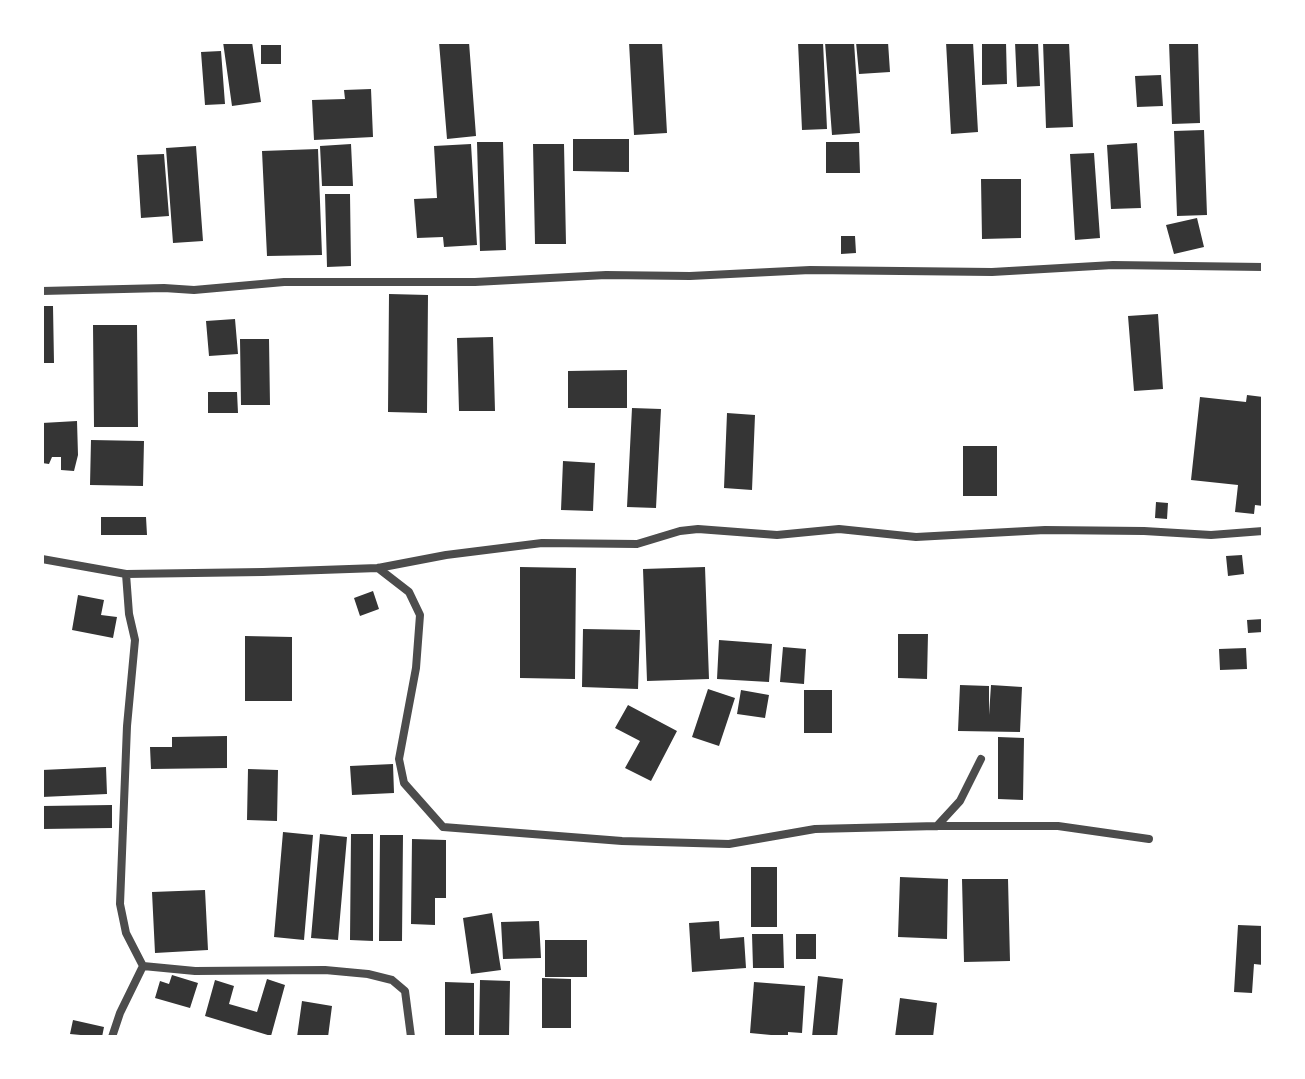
<!DOCTYPE html>
<html>
<head>
<meta charset="utf-8">
<style>
  body { margin:0 }
  #map { position:relative; width:1305px; height:1079px; overflow:hidden; background:#fff; font-family:"Asap Condensed",sans-serif }
  canvas { display:block }
  .frame { position:absolute; inset:0; border:44px solid #fff; pointer-events:none }
</style>
</head>
<body>
<div id="map">
<canvas width="1305" height="1079"></canvas>
<div class="frame"></div>
</div>
<script>
const context = document.querySelector('canvas').getContext('2d');
context.lineJoin = 'round';
function fill(path, color) { context.fillStyle = color; context.fill(path, 'evenodd'); }
const poly = rows => new Path2D(rows.map(r => 'M' + r).join(''));
function trace(path, color, width, dash) { context.strokeStyle = color; context.lineWidth = width; context.lineCap = dash ? 'butt' : 'round'; context.setLineDash(dash || []); context.stroke(path); }
const building = poly([
  [223,42,252,42,261,102,232,106],
  [439,42,469,42,476,136,447,139],
  [629,42,662,42,667,133,634,135],
  [798,42,823,42,827,129,802,130],
  [825,42,854,42,860,133,832,135],
  [856,42,888,42,890,72,859,74],
  [946,42,973,42,978,132,951,134],
  [982,42,1006,42,1007,84,982,85],
  [1015,42,1038,42,1040,86,1017,87],
  [1043,42,1069,42,1073,127,1046,128],
  [1169,42,1198,42,1200,123,1172,124],
  [261,45,281,45,281,64,261,64],
  [221,51,225,104,205,105,201,52],
  [1161,75,1163,106,1137,107,1135,76],
  [371,89,373,137,314,140,312,100,345,99,344,90],
  [1204,130,1207,215,1177,216,1174,131],
  [573,139,629,139,629,172,573,171],
  [477,142,503,142,506,250,480,251],
  [826,142,859,142,860,173,826,173],
  [1137,143,1141,208,1111,209,1107,145],
  [351,144,353,186,322,186,320,146],
  [471,144,477,245,444,247,443,237,417,238,414,199,437,198,434,146],
  [533,144,564,144,566,244,535,244],
  [196,146,203,241,173,243,166,148],
  [318,149,322,255,267,256,262,151],
  [1094,153,1100,238,1075,240,1070,154],
  [164,154,169,216,141,218,137,155],
  [981,179,1021,179,1021,238,982,239],
  [325,194,350,194,351,266,327,267],
  [1197,218,1204,247,1174,254,1166,225],
  [841,236,855,236,856,253,841,254],
  [389,294,428,295,427,413,388,412],
  [42,306,53,306,54,363,42,363],
  [1158,314,1163,389,1134,391,1128,316],
  [235,319,238,354,209,356,206,321],
  [93,325,137,325,138,427,94,427],
  [493,337,495,411,459,411,457,338],
  [240,339,269,339,270,405,241,405],
  [627,370,627,408,568,408,568,371],
  [208,392,237,392,238,413,208,413],
  [1247,395,1263,397,1263,506,1255,505,1254,514,1235,512,1238,485,1191,480,1200,397,1246,402],
  [632,408,661,409,656,508,627,507],
  [727,413,755,415,752,490,724,488],
  [77,421,78,455,74,471,61,470,61,457,52,457,49,464,42,463,42,423],
  [91,440,144,441,143,486,90,485],
  [963,446,997,446,997,496,963,496],
  [563,461,595,463,593,511,561,510],
  [1156,502,1168,503,1167,519,1155,518],
  [101,517,146,517,147,535,101,535],
  [1242,555,1244,574,1228,576,1226,556],
  [520,567,576,568,575,679,520,678],
  [705,567,709,679,647,681,643,569],
  [373,591,379,609,360,616,354,598],
  [78,595,104,600,101,615,117,617,113,638,72,630],
  [1263,619,1263,632,1248,633,1247,620],
  [583,629,640,630,638,689,582,687],
  [898,634,928,634,927,679,898,678],
  [245,636,292,637,292,701,245,701],
  [719,640,772,644,769,682,717,679],
  [783,647,806,649,804,684,780,682],
  [1246,648,1247,669,1220,670,1219,649],
  [960,685,989,686,989,715,991,685,1022,687,1020,732,958,731],
  [708,689,735,698,719,746,692,737],
  [741,690,769,695,765,718,737,714],
  [804,690,832,690,832,733,804,733],
  [628,705,677,731,651,781,625,768,640,741,615,728],
  [227,736,227,768,151,769,150,747,172,747,172,737],
  [998,737,1024,738,1023,800,998,799],
  [393,764,394,793,352,795,350,766],
  [106,767,107,794,42,797,42,770],
  [248,769,278,770,277,821,247,820],
  [112,805,112,828,42,829,42,806],
  [283,832,313,835,304,940,274,937],
  [320,834,347,837,338,940,311,938],
  [351,834,373,834,373,941,350,940],
  [380,835,403,835,402,941,379,941],
  [412,839,446,840,446,898,435,898,435,925,411,924],
  [751,867,777,867,777,927,751,927],
  [900,877,948,879,947,939,898,937],
  [962,879,1008,879,1010,961,964,962],
  [205,890,208,950,155,953,152,892],
  [492,913,501,970,471,974,463,918],
  [539,921,541,958,503,959,501,922],
  [719,921,720,939,744,937,746,968,692,972,689,923],
  [1238,925,1263,926,1263,965,1254,964,1252,993,1234,992],
  [752,934,783,934,784,968,753,968],
  [796,934,816,934,816,959,796,959],
  [545,940,587,940,587,977,545,977],
  [172,975,198,983,190,1008,155,998,160,981,169,984],
  [818,976,843,979,837,1037,812,1037],
  [542,978,571,979,571,1028,542,1028],
  [267,979,285,985,271,1036,205,1016,215,980,234,986,229,1004,257,1012],
  [480,980,510,981,509,1037,479,1037],
  [445,982,474,983,474,1037,445,1037],
  [754,982,805,986,802,1033,788,1032,788,1037,771,1037,771,1035,750,1033],
  [900,998,937,1003,933,1037,895,1037],
  [302,1001,332,1006,328,1037,297,1037],
  [73,1020,104,1027,102,1037,70,1034]
]);
const minor = poly([
  [42,291,164,288,194,290,284,282,475,282,606,275,690,276,810,270,992,272,1113,265,1263,267],
  [42,559,126,574,263,572,378,568,446,555,542,543,637,544,680,531,698,529,777,535,839,529,916,537,1045,530,1144,531,1211,535,1263,531],
  [378,568,409,592,420,615,416,668,399,759,404,783,443,827,622,841,729,844,815,829,937,826,1058,826,1149,839],
  [126,574,129,614,135,640,127,726,120,904,126,933,143,966],
  [937,826,960,801,981,759],
  [143,966,195,971,325,970,368,974,392,980,405,991,411,1037],
  [112,1037,120,1013,143,966]
]);
fill(building, '#353535');
trace(minor, '#4c4c4c', 8);
</script>
</body>
</html>
